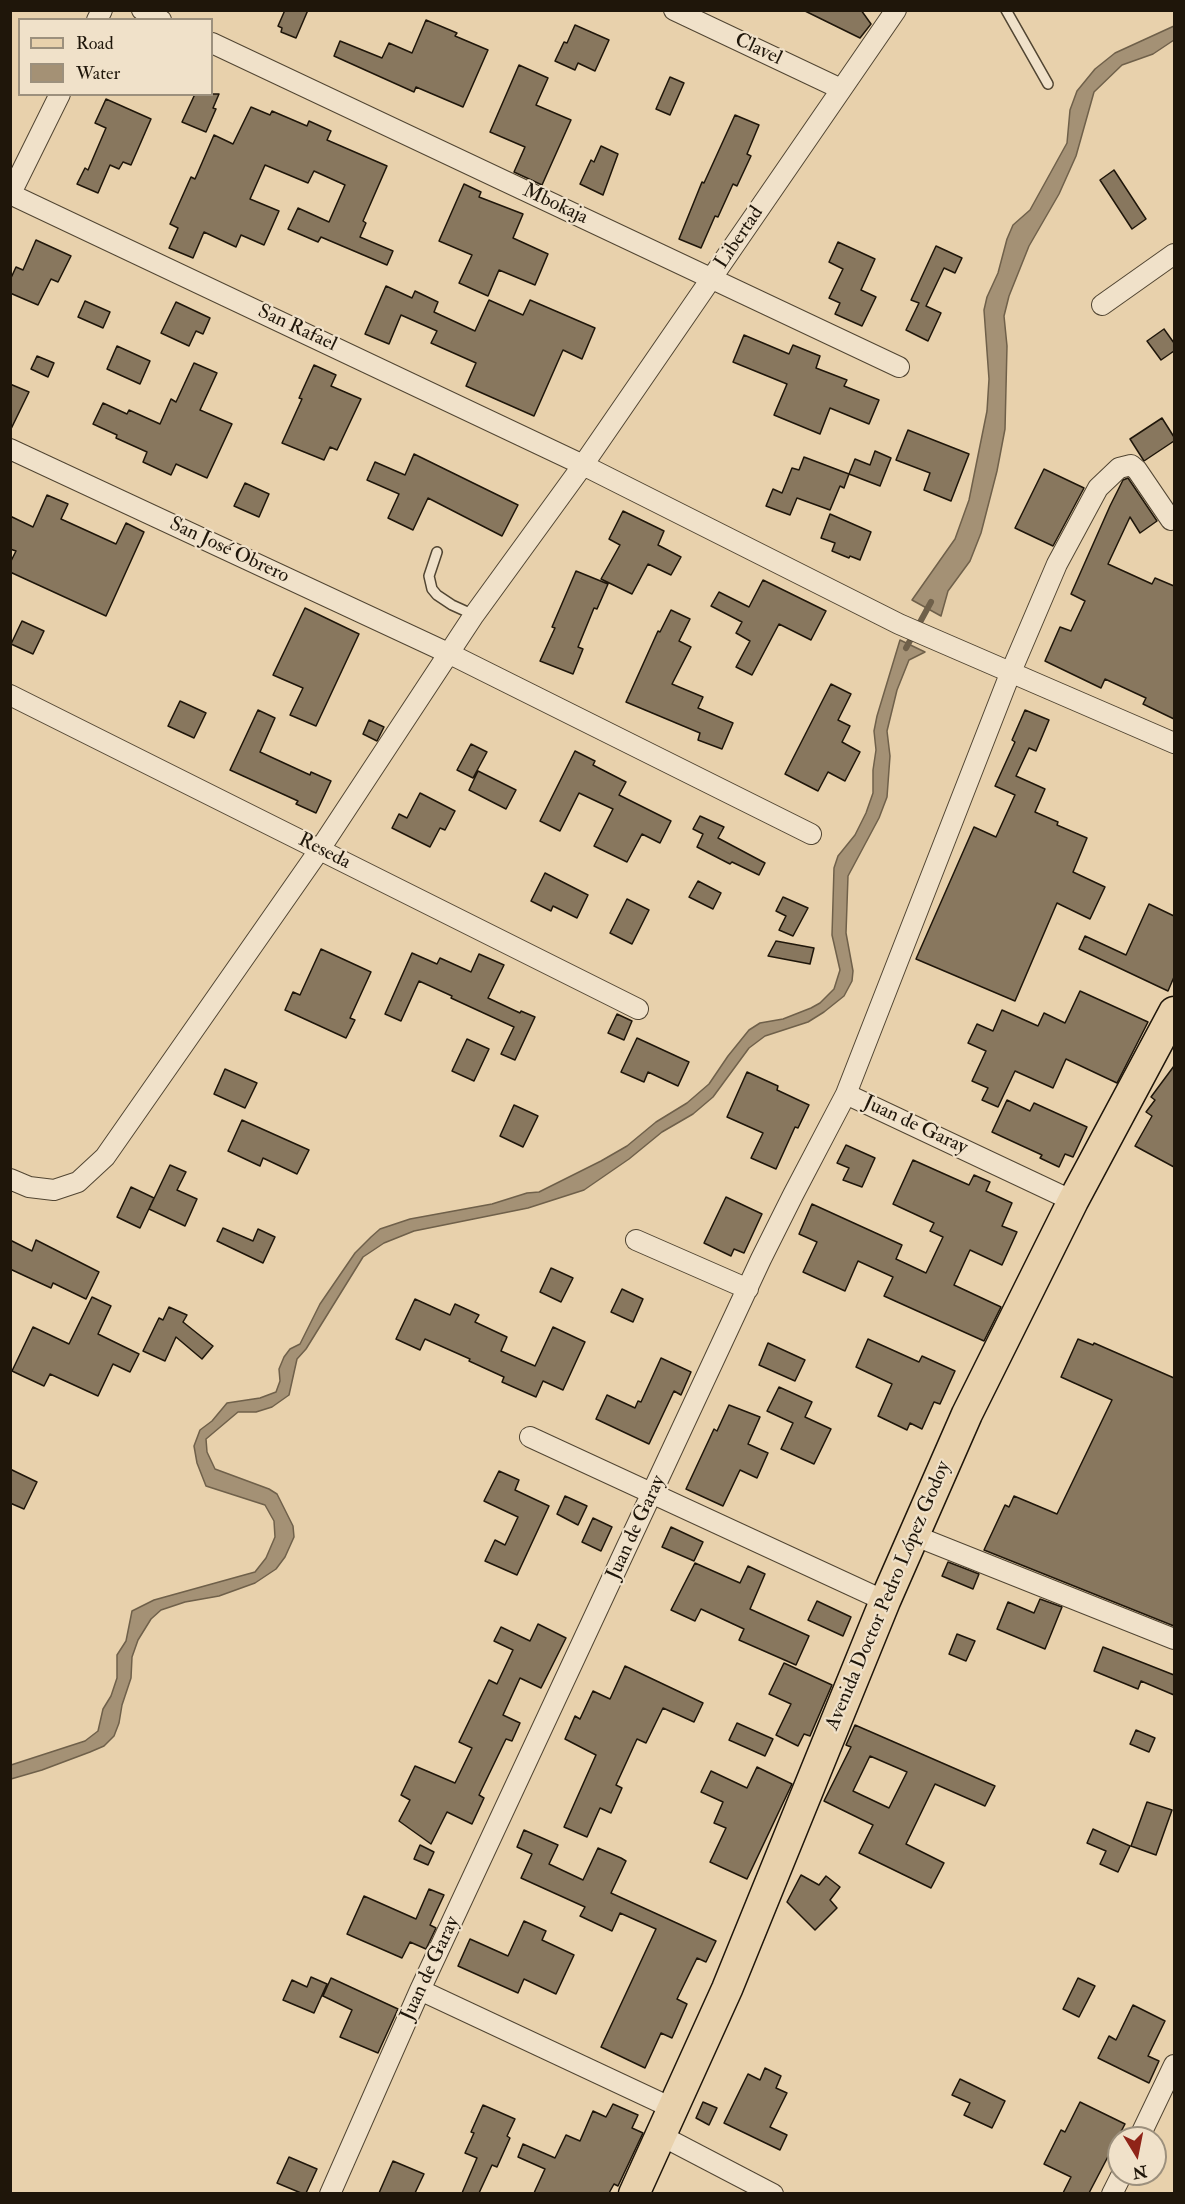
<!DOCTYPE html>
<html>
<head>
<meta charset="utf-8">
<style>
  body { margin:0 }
  #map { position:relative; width:1185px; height:2204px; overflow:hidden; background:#e8d1ac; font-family:"IM FELL Double Pica",serif }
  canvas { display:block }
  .frame { position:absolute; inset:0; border:12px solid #1f160a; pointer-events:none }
  .legend { position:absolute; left:18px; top:18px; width:195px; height:78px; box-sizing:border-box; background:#f0e1c9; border:2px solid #9c907d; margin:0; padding:8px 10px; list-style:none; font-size:18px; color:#1f160a }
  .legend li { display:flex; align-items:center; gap:12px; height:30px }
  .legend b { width:30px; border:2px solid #9c907d }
  .north { position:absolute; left:1107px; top:2126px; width:60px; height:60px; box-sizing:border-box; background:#f0e1c9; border:2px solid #9c907d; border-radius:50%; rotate:170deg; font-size:16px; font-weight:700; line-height:24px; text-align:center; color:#1f160a }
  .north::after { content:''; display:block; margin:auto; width:21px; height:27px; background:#8f2418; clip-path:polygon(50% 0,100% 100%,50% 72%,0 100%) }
</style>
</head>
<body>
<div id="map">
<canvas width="1185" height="2204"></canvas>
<div class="frame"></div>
<ul class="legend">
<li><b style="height:8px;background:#e8d1ac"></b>Road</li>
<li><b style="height:16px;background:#a49175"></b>Water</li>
</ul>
<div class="north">N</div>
</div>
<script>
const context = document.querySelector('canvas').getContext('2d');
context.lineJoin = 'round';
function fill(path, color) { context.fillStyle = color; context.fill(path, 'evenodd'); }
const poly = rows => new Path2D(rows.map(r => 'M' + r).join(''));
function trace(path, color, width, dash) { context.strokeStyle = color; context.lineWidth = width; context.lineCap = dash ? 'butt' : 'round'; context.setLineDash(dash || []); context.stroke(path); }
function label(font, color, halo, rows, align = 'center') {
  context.font = font + ' "IM FELL Double Pica",serif'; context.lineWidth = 4.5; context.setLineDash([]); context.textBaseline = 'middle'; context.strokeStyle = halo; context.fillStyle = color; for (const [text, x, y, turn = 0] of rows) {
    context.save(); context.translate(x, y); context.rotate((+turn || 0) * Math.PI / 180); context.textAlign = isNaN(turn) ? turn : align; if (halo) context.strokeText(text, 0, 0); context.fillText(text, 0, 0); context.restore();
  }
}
const water = poly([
  [1174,26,1174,40,1153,54,1122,65,1094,92,1076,156,1059,194,1029,246,1009,296,1004,316,1007,346,1005,429,997,471,981,533,970,561,948,591,941,616,912,600,955,539,969,500,987,411,989,379,984,310,987,297,998,273,1007,239,1013,225,1030,210,1067,143,1070,110,1077,91,1095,69,1115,53,1174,26],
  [900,640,925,652,909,660,897,690,887,731,890,756,887,797,879,818,848,876,846,933,853,971,852,981,844,996,824,1012,808,1022,765,1036,749,1048,713,1097,693,1114,662,1132,629,1159,584,1190,528,1208,414,1231,384,1243,363,1257,306,1349,297,1359,289,1395,272,1407,256,1412,238,1412,206,1439,207,1452,215,1469,269,1489,277,1494,293,1526,294,1537,285,1557,276,1569,255,1583,219,1596,185,1602,161,1610,151,1619,138,1640,132,1657,131,1678,122,1705,119,1723,114,1736,104,1746,90,1752,42,1770,11,1779,11,1765,85,1741,98,1731,103,1709,111,1696,117,1678,117,1655,126,1641,132,1611,154,1600,255,1572,266,1558,275,1537,274,1521,265,1505,206,1486,197,1463,194,1446,200,1430,212,1421,227,1403,260,1398,276,1392,280,1381,279,1369,284,1357,290,1349,300,1344,320,1304,355,1253,371,1237,380,1229,410,1219,492,1204,527,1193,539,1192,601,1161,627,1146,656,1122,687,1103,709,1084,728,1056,749,1030,760,1023,783,1019,811,1008,820,1003,834,989,840,970,832,935,834,868,838,856,855,835,866,813,873,793,873,770,876,750,874,731,877,716,900,640]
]);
const stream = poly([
  [906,648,931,602]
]);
const building = poly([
  [285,10,308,10,296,38,281,32,282,28,278,26,285,10],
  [803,10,861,10,871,24,860,38,803,10],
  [426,20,457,33,455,36,488,50,463,107,416,87,414,92,334,56,340,41,382,58,389,43,412,53,426,20],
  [575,25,609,40,595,71,578,63,575,70,555,61,564,42,567,43,575,25],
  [519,65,548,78,536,105,571,120,542,185,514,172,525,147,490,132,519,65],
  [670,77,684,83,670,115,656,109,670,77],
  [195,94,219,94,213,108,216,109,206,132,182,122,195,94],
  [106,99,151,119,131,165,123,162,119,169,110,165,98,193,77,184,85,168,88,170,106,128,95,123,106,99],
  [251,107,270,115,272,111,307,126,309,121,331,131,327,140,387,166,363,221,366,223,360,237,393,251,387,265,321,237,318,242,288,229,298,208,329,222,345,185,314,171,308,183,265,165,250,199,279,211,264,245,241,235,236,247,204,232,193,258,169,248,178,228,170,224,191,177,195,179,214,135,233,144,251,107],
  [735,115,759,125,747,154,751,156,737,186,733,184,718,217,715,216,701,248,679,239,702,182,704,183,735,115],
  [601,146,618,154,603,195,580,184,591,160,594,162,601,146],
  [1114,170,1146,219,1132,229,1100,180,1114,170],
  [464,184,481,192,479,197,523,214,513,238,548,254,535,285,499,270,488,296,459,283,472,255,439,241,464,184],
  [36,240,71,256,58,282,51,279,38,305,10,293,10,280,16,267,23,270,36,240],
  [838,242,875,259,861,290,876,297,862,326,835,314,840,303,829,298,843,269,829,262,838,242],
  [936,246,962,258,955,273,944,268,926,306,941,313,928,341,906,330,919,303,911,300,936,246],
  [386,286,412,298,415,291,438,302,434,312,475,331,489,300,523,315,530,300,595,328,582,359,563,350,534,416,466,386,476,363,431,343,437,331,401,315,389,344,365,334,386,286],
  [85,301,110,312,103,328,78,317,85,301],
  [176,302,210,318,203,334,196,331,189,346,161,333,176,302],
  [1164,329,1174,343,1174,351,1161,360,1147,341,1164,329],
  [744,335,789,354,793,345,820,356,816,368,847,380,844,386,879,400,869,424,830,408,820,434,774,415,787,384,733,362,744,335],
  [117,346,150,361,140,384,107,369,117,346],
  [37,356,54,363,48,377,31,369,37,356],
  [194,363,217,373,200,410,232,424,207,478,176,464,171,475,143,462,147,452,116,438,117,435,93,424,103,403,127,414,129,410,160,424,171,399,176,402,194,363],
  [314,365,336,375,331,386,361,399,337,450,330,447,324,460,282,443,302,399,299,398,314,365],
  [10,384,29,392,10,431,10,384],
  [1162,418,1174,437,1174,441,1144,461,1130,439,1162,418],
  [908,430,969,454,951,501,924,490,930,473,896,460,908,430],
  [875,451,891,458,880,486,849,474,855,459,870,465,875,451],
  [414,454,518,505,502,536,428,498,413,530,388,518,399,494,367,480,375,462,405,475,414,454],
  [804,457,849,474,844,488,840,486,830,510,797,498,790,515,766,506,773,489,782,493,792,468,799,470,804,457],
  [1044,469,1084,488,1053,546,1015,528,1044,469],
  [1128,478,1157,521,1140,533,1130,517,1108,564,1152,584,1155,578,1174,586,1174,719,1143,704,1146,698,1105,679,1101,688,1045,661,1060,627,1071,631,1085,601,1071,594,1110,506,1123,480,1128,478],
  [245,483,269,494,259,517,234,506,245,483],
  [47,495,68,504,61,519,116,544,126,523,144,532,106,616,10,572,10,563,16,551,10,549,10,516,33,527,47,495],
  [623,511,664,531,658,545,681,557,671,575,648,564,632,594,601,579,620,545,609,539,623,511],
  [830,514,871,532,860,560,850,556,849,558,832,551,835,543,821,538,830,514],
  [576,571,608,584,597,609,594,608,578,647,583,649,573,674,540,661,555,628,552,627,576,571],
  [763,580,826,611,811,640,779,624,752,675,736,667,750,641,736,633,742,622,711,606,719,592,749,607,763,580],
  [305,608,359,634,316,726,290,715,303,688,273,675,305,608],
  [671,610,690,619,679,641,691,647,672,684,703,697,698,708,733,723,722,749,698,740,700,733,626,702,658,631,660,632,671,610],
  [22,621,44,631,33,654,11,644,22,621],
  [831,684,851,694,838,720,850,726,842,742,860,752,845,781,828,772,818,791,785,774,831,684],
  [180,701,206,713,194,738,168,726,180,701],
  [258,710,275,718,260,752,310,775,311,772,331,781,316,813,296,804,298,801,230,770,258,710],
  [1025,710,1049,720,1036,751,1029,748,1016,776,1045,789,1035,812,1058,822,1057,825,1087,838,1073,872,1105,887,1090,919,1057,903,1015,1001,916,959,974,827,996,837,1015,795,995,786,1015,742,1012,740,1025,710],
  [369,720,384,727,377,741,363,734,369,720],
  [471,744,487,752,473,778,457,770,471,744],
  [575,751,595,761,593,765,626,782,619,795,671,821,660,843,642,834,627,862,594,846,613,809,579,793,560,831,540,821,575,751],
  [478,771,516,790,506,809,469,790,478,771],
  [420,793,455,811,445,830,440,828,430,847,392,828,399,814,407,818,420,793],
  [700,816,724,827,718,838,765,863,759,875,732,862,730,864,697,847,703,834,693,829,700,816],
  [545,873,588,895,577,918,553,906,551,911,531,901,545,873],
  [698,881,721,893,713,909,689,897,698,881],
  [783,897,808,908,793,936,779,930,786,916,776,911,783,897],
  [627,899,649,910,632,944,610,933,627,899],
  [1149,904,1174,916,1174,977,1168,991,1079,949,1085,936,1126,955,1149,904],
  [776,941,814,948,810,964,768,956,776,941],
  [321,949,371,972,350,1018,355,1020,346,1038,285,1010,293,992,300,995,321,949],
  [412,953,437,964,440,958,471,972,479,954,504,965,488,998,520,1013,521,1011,535,1017,515,1060,501,1054,514,1027,451,998,452,996,419,981,401,1021,385,1014,412,953],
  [1080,991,1148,1022,1117,1083,1066,1059,1053,1088,1015,1071,998,1107,982,1100,988,1088,972,1081,986,1051,968,1043,977,1024,993,1031,1002,1010,1038,1026,1044,1013,1065,1023,1080,991],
  [617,1014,632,1021,624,1040,608,1033,617,1014],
  [637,1038,689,1062,678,1086,648,1072,644,1082,621,1072,637,1038],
  [467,1039,489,1049,474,1081,452,1071,467,1039],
  [1174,1066,1174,1167,1135,1146,1152,1116,1146,1112,1155,1100,1151,1097,1174,1066],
  [225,1069,257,1083,245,1108,214,1094,225,1069],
  [747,1072,778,1086,777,1090,809,1105,798,1128,795,1127,776,1169,751,1158,763,1133,727,1117,747,1072],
  [1007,1100,1030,1111,1034,1103,1087,1127,1073,1157,1065,1154,1059,1167,1040,1158,1042,1155,992,1132,1007,1100],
  [514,1105,538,1116,523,1147,500,1136,514,1105],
  [242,1120,309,1150,297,1174,263,1158,260,1166,228,1151,242,1120],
  [846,1145,875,1158,862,1187,843,1180,849,1168,837,1163,846,1145],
  [913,1160,969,1185,974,1175,990,1182,986,1191,1012,1203,1002,1226,1017,1232,1002,1265,970,1250,954,1285,1001,1307,984,1341,884,1296,893,1277,858,1261,845,1291,803,1272,817,1242,799,1234,812,1204,902,1245,896,1259,926,1273,943,1237,930,1231,934,1223,893,1204,913,1160],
  [170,1165,186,1172,177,1190,197,1199,185,1226,149,1209,170,1165],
  [131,1187,154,1198,140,1228,117,1217,131,1187],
  [726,1197,762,1214,744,1253,734,1249,731,1256,704,1243,726,1197],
  [223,1228,253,1241,258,1229,275,1237,263,1263,217,1241,223,1228],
  [10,1240,32,1251,36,1240,99,1272,86,1299,53,1283,51,1288,10,1269,10,1240],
  [551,1268,573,1278,561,1302,540,1292,551,1268],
  [622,1289,643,1299,633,1322,611,1312,622,1289],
  [92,1297,111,1306,98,1334,139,1354,130,1372,113,1364,98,1396,50,1374,44,1386,12,1371,33,1327,69,1344,92,1297],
  [415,1299,450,1315,455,1304,479,1315,475,1322,507,1337,501,1351,535,1366,553,1327,585,1342,563,1390,543,1381,536,1397,502,1382,504,1377,469,1361,470,1359,425,1339,420,1350,396,1339,415,1299],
  [169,1307,187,1315,183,1322,213,1346,202,1359,176,1337,165,1361,143,1351,159,1318,163,1320,169,1307],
  [868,1339,919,1362,922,1356,955,1371,940,1404,934,1402,922,1429,910,1423,907,1430,878,1416,892,1384,856,1367,868,1339],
  [1078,1339,1093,1345,1094,1343,1174,1378,1174,1626,984,1550,1005,1505,1009,1507,1014,1496,1057,1514,1112,1400,1061,1377,1078,1339],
  [768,1343,805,1360,795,1381,759,1365,768,1343],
  [661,1358,691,1372,681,1395,674,1391,649,1444,596,1419,607,1395,635,1408,638,1401,641,1402,661,1358],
  [779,1387,812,1402,805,1417,831,1429,814,1464,781,1449,793,1423,767,1411,779,1387],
  [729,1405,760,1417,748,1444,768,1453,757,1478,740,1470,723,1506,686,1489,714,1429,717,1431,729,1405],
  [10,1469,37,1482,24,1509,10,1503,10,1469],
  [499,1471,519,1480,515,1490,549,1506,517,1575,485,1561,495,1540,505,1545,518,1517,484,1501,499,1471],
  [565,1496,587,1506,578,1525,557,1514,565,1496],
  [593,1518,612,1527,601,1551,582,1542,593,1518],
  [671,1527,703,1542,694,1561,662,1547,671,1527],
  [948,1562,979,1574,973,1589,942,1576,948,1562],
  [695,1563,740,1583,748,1566,765,1574,750,1609,809,1636,796,1665,739,1640,744,1629,701,1609,695,1621,671,1610,695,1563],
  [1040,1599,1062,1607,1045,1649,997,1629,1008,1602,1034,1613,1040,1599],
  [817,1601,851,1617,843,1636,808,1620,817,1601],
  [538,1624,566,1638,541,1688,520,1678,503,1715,520,1723,512,1741,506,1739,479,1795,484,1798,472,1824,447,1812,431,1844,399,1821,410,1800,401,1795,415,1766,455,1783,472,1748,459,1742,489,1680,497,1684,513,1650,494,1641,501,1627,530,1641,538,1624],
  [957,1634,975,1641,966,1661,949,1654,957,1634],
  [1103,1647,1174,1675,1174,1695,1141,1681,1138,1689,1094,1671,1103,1647],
  [784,1663,832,1685,810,1736,804,1734,798,1746,776,1735,791,1704,769,1694,784,1663],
  [625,1666,703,1703,694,1722,663,1708,646,1743,637,1739,616,1785,622,1788,611,1813,600,1808,587,1837,564,1827,596,1755,565,1739,575,1716,580,1719,593,1691,610,1699,625,1666],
  [737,1723,773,1739,765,1756,729,1740,737,1723],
  [855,1725,995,1786,985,1806,935,1784,906,1844,944,1863,931,1888,859,1853,873,1825,824,1801,851,1747,846,1745,855,1725],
  [870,1756,907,1772,889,1808,853,1791,870,1756],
  [1136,1730,1155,1738,1149,1752,1130,1744,1136,1730],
  [757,1767,792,1784,747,1879,710,1862,726,1828,714,1823,723,1802,701,1792,711,1771,747,1788,757,1767],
  [1147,1802,1172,1810,1156,1855,1131,1846,1147,1802],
  [1093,1829,1130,1846,1118,1872,1100,1864,1106,1851,1087,1843,1093,1829],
  [524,1830,558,1845,549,1864,583,1880,598,1848,621,1858,626,1861,611,1893,716,1941,706,1962,697,1958,677,1999,687,2004,672,2038,661,2033,645,2068,601,2047,656,1929,620,1913,612,1931,580,1916,585,1907,521,1878,532,1854,517,1847,524,1830],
  [420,1845,434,1852,428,1865,414,1859,420,1845],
  [801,1875,819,1885,826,1876,840,1887,830,1900,837,1908,815,1930,787,1902,801,1875],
  [429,1889,444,1895,430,1925,436,1928,426,1949,410,1942,402,1958,347,1934,364,1896,416,1919,429,1889],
  [524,1921,546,1931,542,1940,574,1955,556,1994,524,1979,518,1993,458,1966,470,1939,508,1956,524,1921],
  [311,1977,327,1984,314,2013,283,2000,292,1980,307,1987,311,1977],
  [331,1978,398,2009,378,2053,340,2037,352,2010,323,1996,331,1978],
  [1078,1978,1095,1986,1079,2017,1063,2009,1078,1978],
  [1133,2005,1165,2021,1148,2056,1159,2061,1149,2083,1098,2058,1109,2036,1116,2040,1133,2005],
  [765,2068,781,2076,776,2088,787,2093,770,2127,787,2135,780,2150,724,2123,748,2074,760,2080,765,2068],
  [960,2079,1005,2101,992,2128,964,2115,970,2103,952,2095,960,2079],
  [703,2102,717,2108,709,2125,696,2118,703,2102],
  [1080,2102,1125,2124,1089,2193,1063,2193,1071,2177,1044,2164,1061,2130,1065,2132,1080,2102],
  [613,2104,638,2115,632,2128,643,2133,618,2186,614,2184,609,2193,534,2193,545,2169,518,2157,523,2144,555,2158,566,2135,580,2141,593,2111,606,2117,613,2104],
  [483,2105,515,2119,507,2136,510,2138,497,2167,492,2165,479,2193,462,2193,477,2158,465,2153,474,2133,471,2132,483,2105],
  [289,2157,317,2169,306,2193,301,2193,277,2183,289,2157],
  [393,2161,424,2174,415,2193,379,2193,393,2161]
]);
const service = poly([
  [1006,10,1048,84],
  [437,552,429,576,432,589,437,595,452,605,474,615]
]);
const minor = poly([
  [142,10,161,20],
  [674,10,841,89],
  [97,20,102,10],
  [212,43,899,367],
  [10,194,583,465,899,624,1174,743],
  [10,195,60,94],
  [1102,305,1174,254],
  [10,449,448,653,811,834],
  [10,695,638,1009],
  [846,1094,1010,674,1057,564,1098,488,1119,468,1131,465,1137,470,1171,520],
  [10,1179,29,1187,54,1190,78,1182,105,1157,318,852,474,615,583,465,896,10],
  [636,1240,748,1289],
  [530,1437,885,1601],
  [913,1535,1174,1639],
  [420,1990,672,2108],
  [660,2135,773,2194],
  [1139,2138,1174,2065],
  [330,2194,420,1990,761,1259,793,1195,846,1094,1073,1201],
  [1112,2194,1122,2174]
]);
const primary = poly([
  [634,2194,727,1989,885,1601,967,1414,1073,1201,1174,1012]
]);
const streetNames = [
  ["Clavel",758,50,25],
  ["Mbokaja",555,205,25],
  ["Libertad",740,238,-56],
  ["San Rafael",297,329,25],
  ["San José Obrero",229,551,25],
  ["Reseda",324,852,27],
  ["Juan de Garay",915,1126,25],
  ["Juan de Garay",637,1528,-65],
  ["Avenida Doctor Pedro López Godoy",889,1596,-67],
  ["Juan de Garay",431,1969,-65]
];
fill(water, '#a49175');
trace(water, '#6f604a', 1.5);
trace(stream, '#6f604a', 6);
fill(building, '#88775e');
trace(building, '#1f160a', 1.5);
trace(service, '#514532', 12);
trace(minor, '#514532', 22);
trace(primary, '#1f160a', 33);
trace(service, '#f0e1c9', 9);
trace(minor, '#f0e1c9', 20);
trace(primary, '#e8d1ac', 30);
label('20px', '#1f160a', '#f0e1c9', streetNames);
</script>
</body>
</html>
